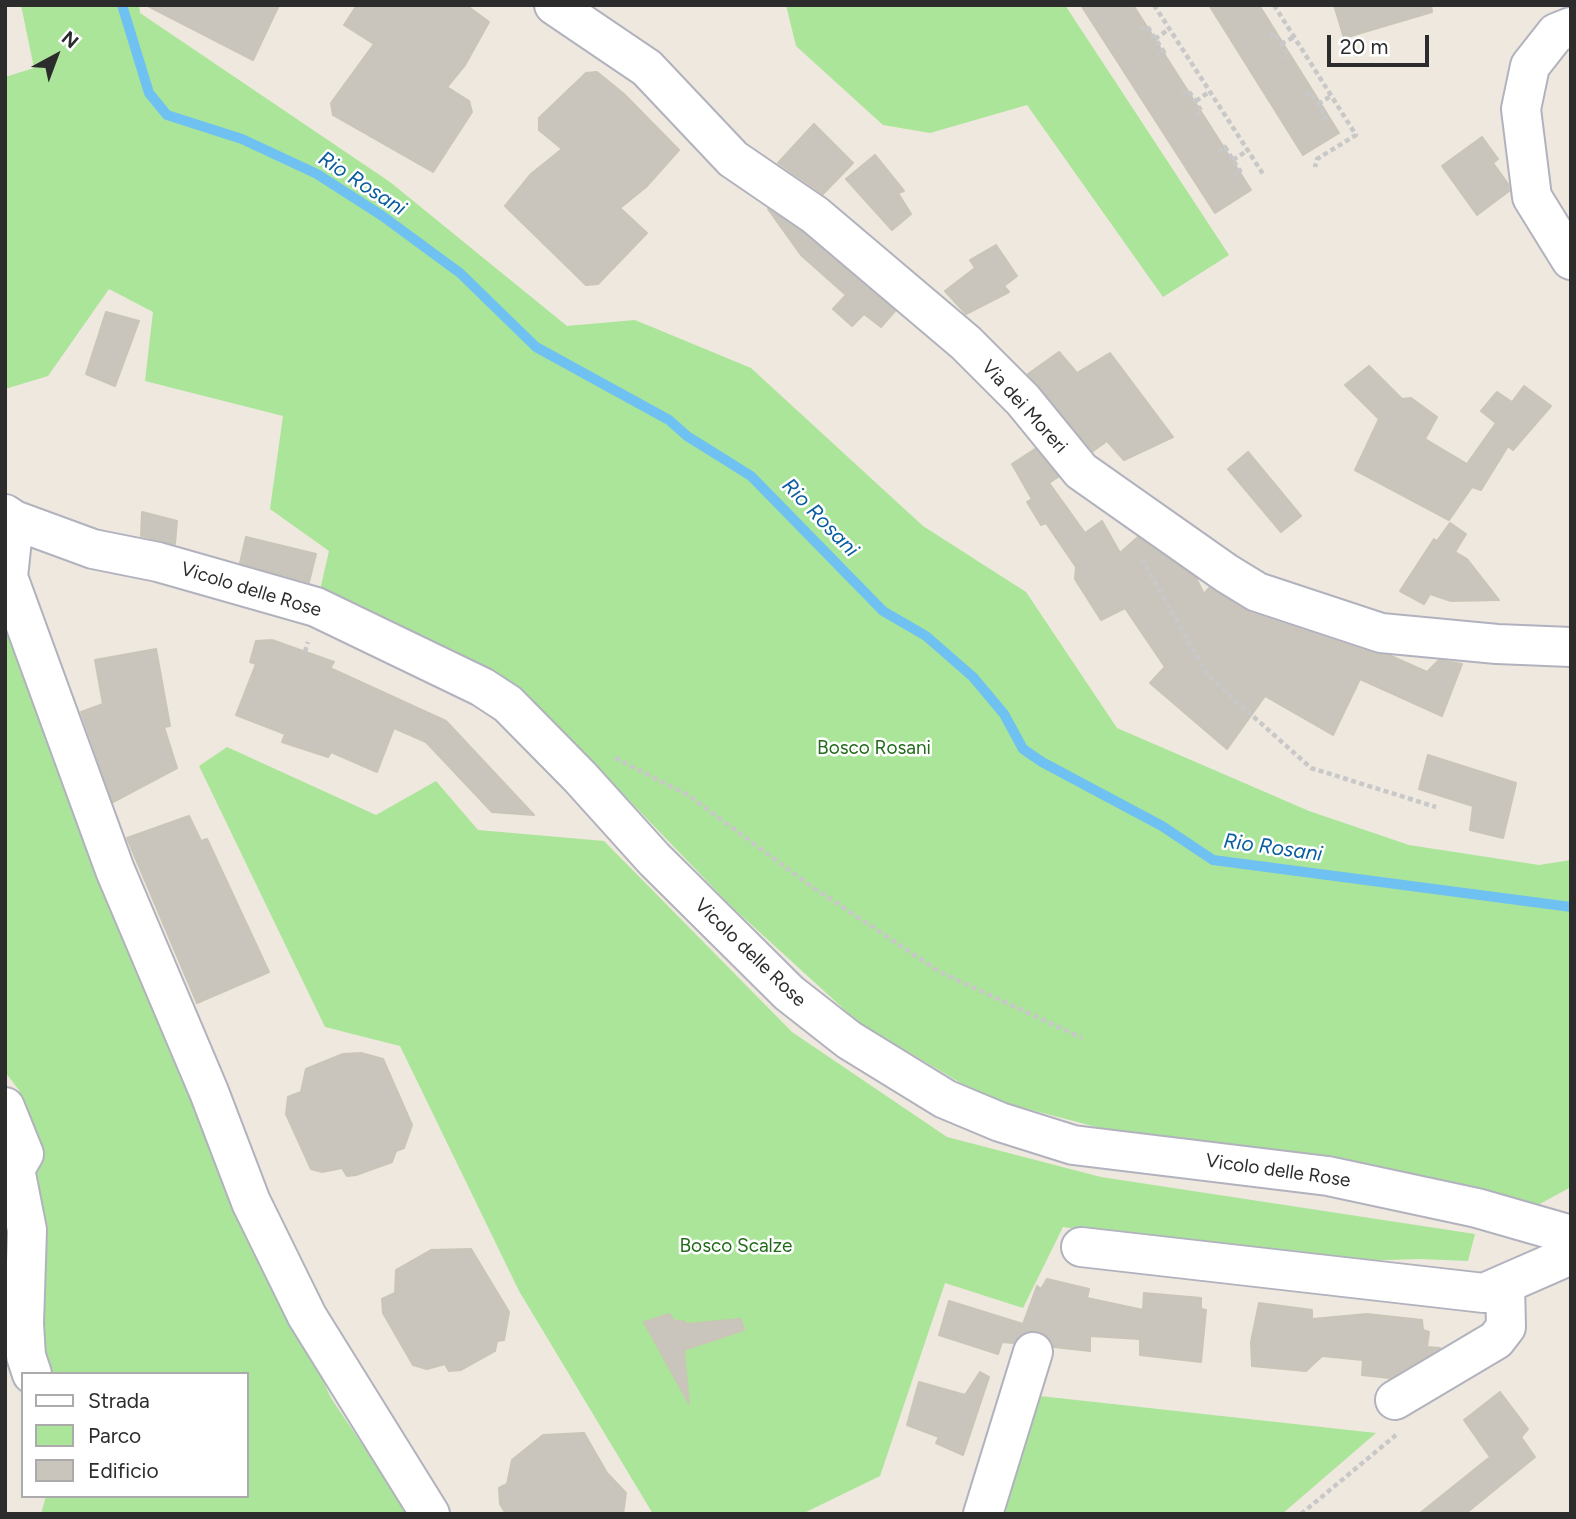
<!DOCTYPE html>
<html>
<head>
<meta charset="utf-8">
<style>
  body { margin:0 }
  #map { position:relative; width:1576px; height:1519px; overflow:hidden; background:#eee8de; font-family:Figtree,sans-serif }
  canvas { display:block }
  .frame { position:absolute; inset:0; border:7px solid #2c2c2c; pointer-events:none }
  .legend { position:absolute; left:21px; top:1372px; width:228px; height:126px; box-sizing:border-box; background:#fff; border:2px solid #ababab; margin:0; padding:9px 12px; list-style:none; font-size:21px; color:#2c2c2c }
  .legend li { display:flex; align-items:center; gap:14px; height:35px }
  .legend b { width:35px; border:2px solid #ababab }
  .north { position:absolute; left:21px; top:21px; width:70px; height:70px; -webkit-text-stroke:5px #fff; paint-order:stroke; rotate:41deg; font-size:19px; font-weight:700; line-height:28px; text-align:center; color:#2c2c2c }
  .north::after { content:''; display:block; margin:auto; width:24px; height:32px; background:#2c2c2c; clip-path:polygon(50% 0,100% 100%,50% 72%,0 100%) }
  .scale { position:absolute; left:1327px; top:35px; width:102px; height:32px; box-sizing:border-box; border:4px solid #2c2c2c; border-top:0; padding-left:9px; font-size:21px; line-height:24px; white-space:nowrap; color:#2c2c2c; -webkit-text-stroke:5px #fff; paint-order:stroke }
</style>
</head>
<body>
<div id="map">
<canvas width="1576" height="1519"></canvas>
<div class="frame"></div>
<ul class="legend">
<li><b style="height:9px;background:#fff"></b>Strada</li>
<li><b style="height:19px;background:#abe599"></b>Parco</li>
<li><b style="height:19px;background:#c9c5bd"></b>Edificio</li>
</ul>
<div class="north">N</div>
<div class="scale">20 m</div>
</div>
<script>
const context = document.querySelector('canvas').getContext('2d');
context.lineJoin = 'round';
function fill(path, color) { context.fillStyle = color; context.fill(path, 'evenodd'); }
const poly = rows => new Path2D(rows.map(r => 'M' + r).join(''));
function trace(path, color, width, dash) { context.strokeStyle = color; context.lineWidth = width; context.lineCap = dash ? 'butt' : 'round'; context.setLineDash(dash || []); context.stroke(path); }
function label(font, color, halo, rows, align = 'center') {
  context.font = font + ' Figtree,sans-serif'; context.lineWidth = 5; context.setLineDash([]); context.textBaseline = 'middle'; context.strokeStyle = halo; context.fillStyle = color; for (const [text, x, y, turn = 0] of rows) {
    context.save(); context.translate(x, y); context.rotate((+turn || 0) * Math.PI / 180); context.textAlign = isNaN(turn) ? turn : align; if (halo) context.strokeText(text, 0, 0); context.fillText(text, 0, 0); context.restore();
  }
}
const green = poly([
  [21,5,139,5,140,13,390,182,567,326,635,320,751,368,923,526,1026,592,1117,728,1309,811,1409,845,1539,865,1571,860,1571,1187,1536,1206,1297,1152,1119,1133,986,1098,858,1022,732,907,597,767,320,590,329,551,270,509,283,416,145,381,153,312,109,289,48,376,5,389,5,77,34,68],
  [786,5,1065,5,1229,255,1163,297,1027,105,930,133,883,125,796,46],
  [5,625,205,1127,331,1398,409,1514,41,1514,46,1496,247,1496,247,1374,50,1374,39,1347,29,1181,40,1160,19,1090,5,1072],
  [227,747,376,815,436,781,478,830,604,841,792,1032,947,1137,1101,1177,1475,1234,1468,1261,1420,1259,1318,1262,1063,1227,1023,1308,945,1283,880,1476,802,1514,653,1514,519,1291,400,1046,325,1027,199,766],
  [1040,1396,1376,1433,1282,1514,1003,1514]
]);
const stream = poly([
  [122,5,149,93,167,115,242,139,317,174,381,215,460,273,536,347,669,420,687,436,751,476,883,611,926,636,973,677,1004,714,1023,749,1042,762,1162,826,1213,860,1571,907]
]);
const building = poly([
  [146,5,279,5,253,60,146,5],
  [357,5,466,5,489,22,465,65,447,87,469,101,472,112,433,172,333,115,331,103,374,44,344,25,357,5],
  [1081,5,1133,5,1251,190,1215,213,1081,5],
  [1209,5,1259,5,1339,133,1303,155,1209,5],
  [1334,5,1431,5,1432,12,1344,38,1334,5],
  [597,72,624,94,679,150,646,187,620,208,647,233,598,284,586,285,505,206,531,174,562,149,539,130,539,118,586,73,597,72],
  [814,124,853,163,823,194,778,163,814,124],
  [1482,137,1498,159,1493,163,1508,184,1509,191,1477,215,1442,166,1482,137],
  [875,155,904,191,898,193,911,214,892,230,846,179,875,155],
  [768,209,802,232,895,311,881,327,864,314,852,326,833,309,846,295,801,255,768,209],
  [996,245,1017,276,1004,286,1009,292,966,314,945,291,975,268,970,260,996,245],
  [106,312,139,321,115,386,86,374,106,312],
  [1059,352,1077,373,1110,353,1173,437,1124,460,1107,441,1093,451,1028,374,1059,352],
  [1369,366,1402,399,1411,398,1437,417,1425,439,1467,464,1496,423,1481,411,1497,392,1512,402,1524,386,1551,406,1513,450,1508,446,1481,490,1472,487,1449,520,1355,470,1379,419,1345,385,1369,366],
  [1035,449,1058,477,1049,483,1085,533,1102,521,1120,553,1138,537,1196,578,1204,594,1209,588,1250,613,1374,654,1391,656,1427,672,1439,660,1462,664,1442,716,1360,679,1333,735,1265,696,1227,749,1150,683,1165,667,1125,608,1101,620,1075,579,1076,567,1046,523,1041,525,1027,502,1032,499,1012,464,1035,449],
  [1248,452,1301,516,1281,532,1228,469,1248,452],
  [142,512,177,521,175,544,141,536,142,512],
  [1450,523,1466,534,1455,552,1467,559,1499,600,1451,601,1430,594,1424,604,1400,591,1434,539,1437,541,1450,523],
  [246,537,316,554,309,582,240,563,246,537],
  [272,640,334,662,330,668,446,721,534,815,492,812,426,742,394,728,377,772,331,752,328,757,282,742,285,734,236,715,256,664,250,662,256,641,272,640],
  [156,649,170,726,164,727,177,768,113,802,81,712,103,704,95,660,156,649],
  [1428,755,1516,783,1503,838,1470,830,1473,806,1419,789,1428,755],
  [189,816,201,841,207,839,269,972,197,1003,127,838,189,816],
  [361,1053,383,1059,412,1125,404,1148,396,1151,392,1162,356,1175,347,1176,342,1168,322,1172,311,1169,286,1114,288,1097,301,1092,306,1069,343,1054,361,1053],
  [471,1249,509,1312,504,1340,497,1341,495,1351,461,1370,449,1371,445,1364,427,1369,413,1365,383,1313,382,1299,395,1293,396,1270,431,1250,471,1249],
  [1047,1279,1089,1289,1087,1298,1143,1310,1144,1293,1201,1298,1201,1309,1206,1310,1201,1362,1140,1355,1140,1339,1090,1336,1090,1351,1054,1347,1049,1337,1039,1331,1029,1331,1019,1336,1013,1343,1002,1342,998,1354,939,1335,949,1301,1023,1324,1037,1286,1041,1289,1047,1279],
  [1259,1303,1312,1310,1312,1319,1367,1314,1422,1320,1423,1330,1429,1332,1427,1347,1440,1348,1390,1378,1362,1375,1363,1360,1322,1356,1306,1371,1252,1366,1251,1342,1259,1303],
  [669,1314,675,1321,684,1321,686,1324,741,1319,744,1330,684,1350,689,1404,644,1322,669,1314],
  [980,1372,989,1377,963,1455,936,1443,939,1437,907,1425,919,1382,965,1395,980,1372],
  [1500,1392,1528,1429,1521,1437,1535,1457,1465,1514,1419,1514,1490,1457,1464,1420,1500,1392],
  [584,1433,607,1473,626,1493,623,1514,506,1514,500,1504,499,1488,507,1484,512,1460,543,1435,584,1433]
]);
const path = poly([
  [1154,5,1263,174],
  [1274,5,1356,135,1317,159,1315,167],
  [1141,30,1147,26,1164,52,1158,55],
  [1269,36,1274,33,1288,55,1284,58],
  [1155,39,1169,29],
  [1281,44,1294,37],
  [1183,94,1188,90,1202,112,1197,115],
  [1306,95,1310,92,1326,117,1321,119],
  [1196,101,1209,92],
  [1318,104,1331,96],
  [1218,152,1225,147,1233,160,1240,171,1234,176],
  [1233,160,1248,150],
  [1142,559,1208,676,1311,768,1436,807],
  [305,652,308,642],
  [615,758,688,795,808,884,940,972,1082,1038],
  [1301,1514,1396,1435]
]);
const minor = poly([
  [554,5,647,68,733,159,815,215,966,343,1023,400,1081,471,1226,573,1257,592,1381,633,1497,644,1571,647],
  [1571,27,1556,33,1530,66,1521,109,1532,197,1571,260],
  [5,514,14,520,93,549,158,562,316,607,482,687,508,704,580,777,654,859,789,993,849,1040,945,1099,1000,1122,1073,1145,1328,1176,1477,1208,1571,1235],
  [14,520,8,577,115,870,209,1092,251,1202,307,1316,430,1514],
  [5,1107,24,1154,15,1169,27,1230,24,1324,26,1356,32,1374],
  [1081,1247,1484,1293,1571,1255],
  [1395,1400,1496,1340,1506,1327,1505,1285],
  [983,1514,1033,1352]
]);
const streetNames = [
  ["Via dei Moreri",1024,407,48],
  ["Vicolo delle Rose",251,590,17],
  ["Vicolo delle Rose",750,953,44],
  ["Vicolo delle Rose",1278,1171,8]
];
const parkNames = [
  ["Bosco Rosani",874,748],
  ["Bosco Scalze",736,1246]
];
const waterNames = [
  ["Rio Rosani",362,184,33],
  ["Rio Rosani",820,518,46],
  ["Rio Rosani",1273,848,8]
];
fill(green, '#abe599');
trace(stream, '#6fc1f2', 10);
fill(building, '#c9c5bd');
trace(building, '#c9c5b7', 2);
trace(minor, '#b2b2bf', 42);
trace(path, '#c8c8c8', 4.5, [5, 3.5]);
trace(minor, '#fff', 38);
label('19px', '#2c2c2c', '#fff', streetNames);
label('19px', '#216b19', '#fff', parkNames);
label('italic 21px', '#0a5da1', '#fff', waterNames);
</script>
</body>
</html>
